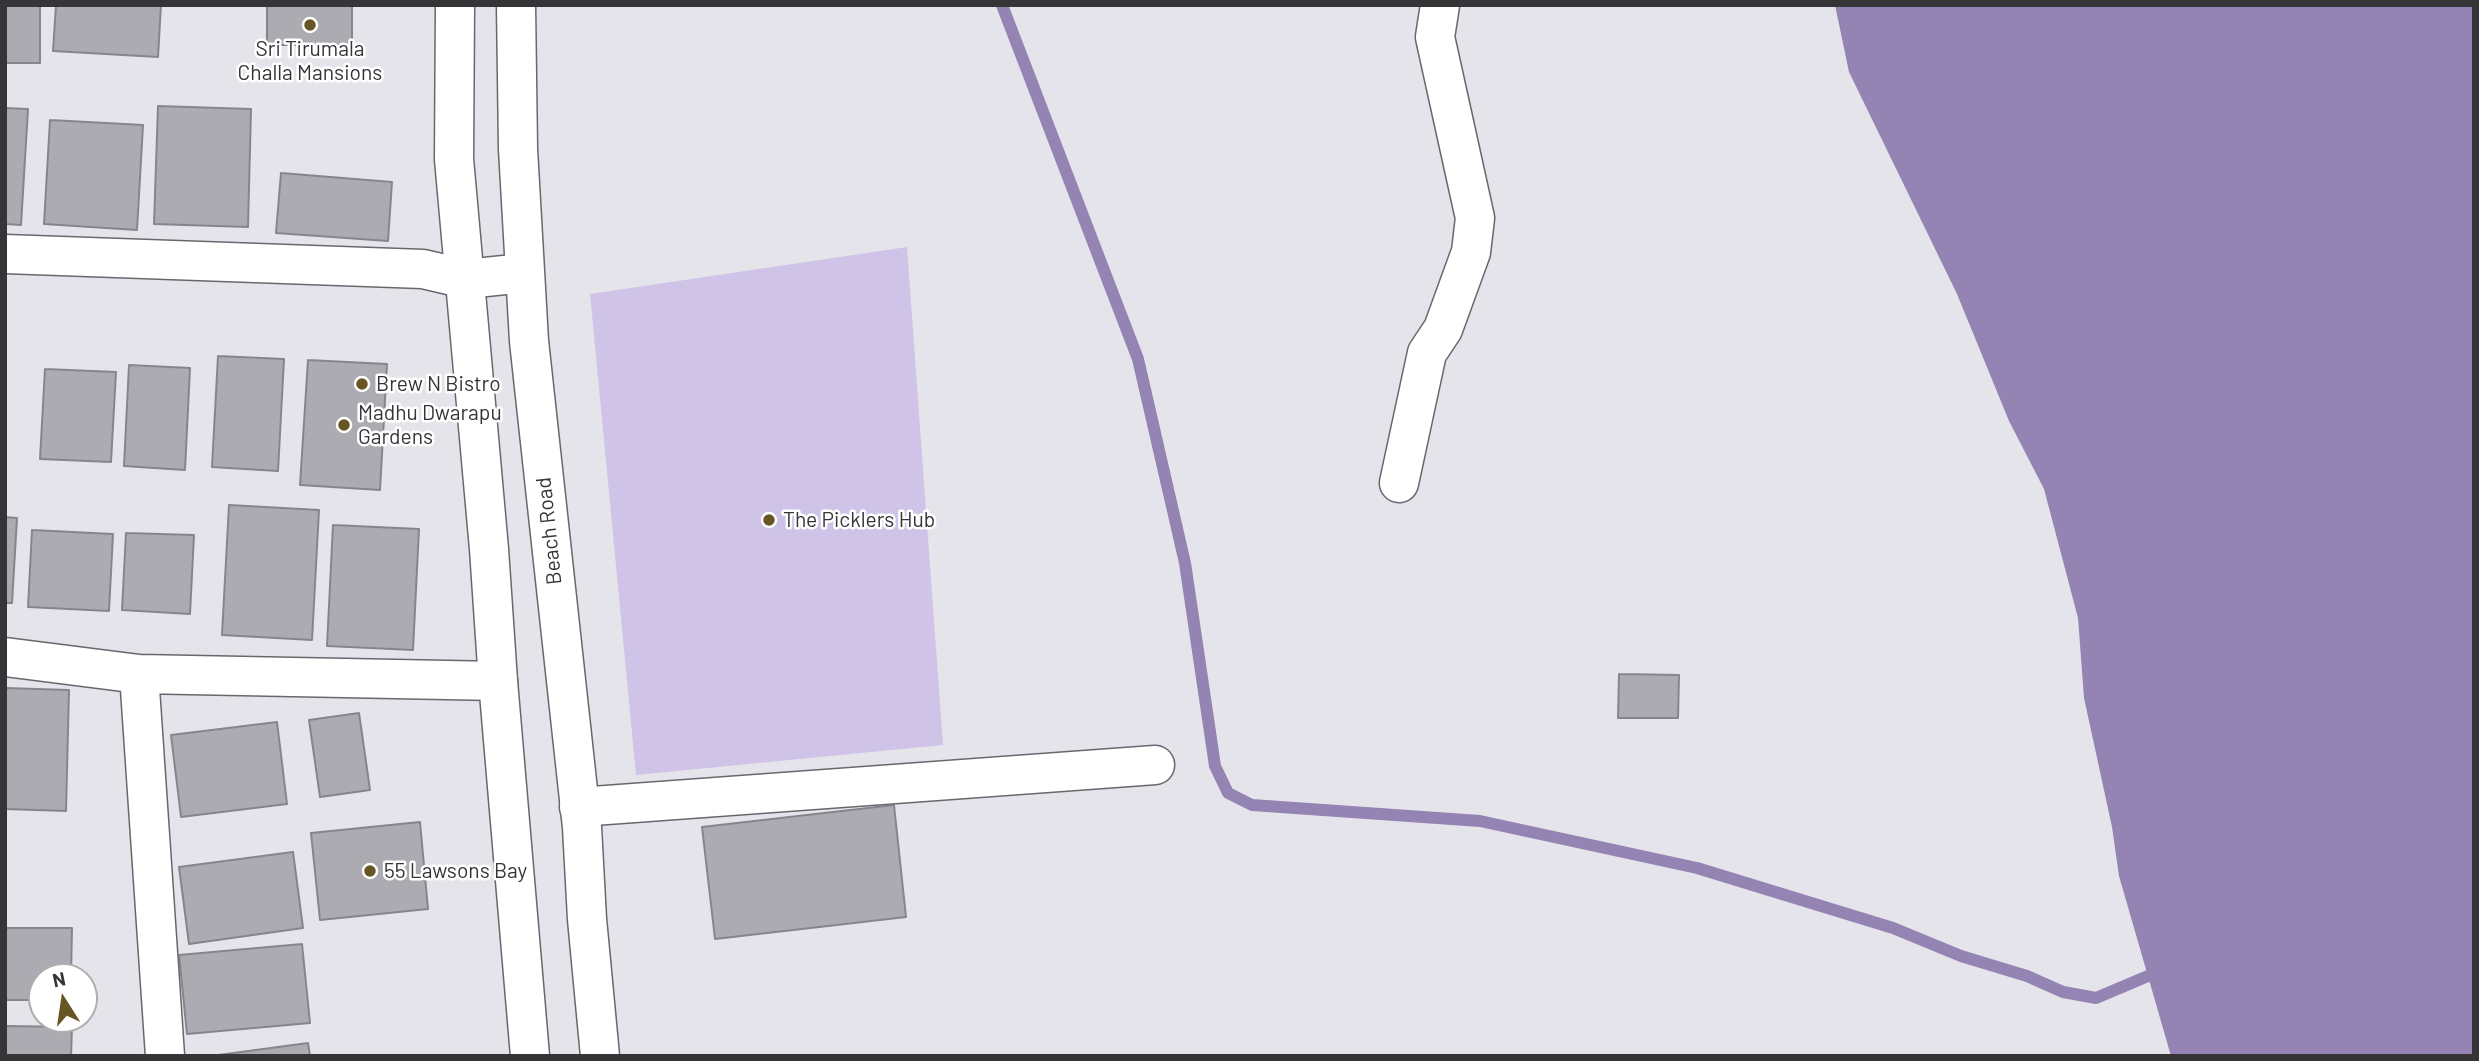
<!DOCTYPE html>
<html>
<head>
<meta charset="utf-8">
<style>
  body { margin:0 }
  #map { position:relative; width:2479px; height:1061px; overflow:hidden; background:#e6e4eb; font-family:Barlow,sans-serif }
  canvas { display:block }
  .frame { position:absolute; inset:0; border:7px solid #353437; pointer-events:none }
  .north { position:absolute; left:28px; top:963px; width:70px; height:70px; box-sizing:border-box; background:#fff; border:2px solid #aeaeaf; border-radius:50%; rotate:348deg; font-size:19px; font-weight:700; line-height:28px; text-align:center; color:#353437 }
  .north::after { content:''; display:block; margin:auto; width:24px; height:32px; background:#675623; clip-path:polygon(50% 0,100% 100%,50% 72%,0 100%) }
</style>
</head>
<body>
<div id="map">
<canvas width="2479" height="1061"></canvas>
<div class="frame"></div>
<div class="north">N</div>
</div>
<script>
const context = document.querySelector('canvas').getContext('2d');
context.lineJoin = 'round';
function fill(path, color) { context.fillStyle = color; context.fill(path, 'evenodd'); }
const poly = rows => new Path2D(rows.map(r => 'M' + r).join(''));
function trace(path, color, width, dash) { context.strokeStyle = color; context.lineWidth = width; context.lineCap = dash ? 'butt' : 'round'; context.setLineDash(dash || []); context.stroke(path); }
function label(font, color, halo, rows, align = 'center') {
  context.font = font + ' Barlow,sans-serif'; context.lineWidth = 5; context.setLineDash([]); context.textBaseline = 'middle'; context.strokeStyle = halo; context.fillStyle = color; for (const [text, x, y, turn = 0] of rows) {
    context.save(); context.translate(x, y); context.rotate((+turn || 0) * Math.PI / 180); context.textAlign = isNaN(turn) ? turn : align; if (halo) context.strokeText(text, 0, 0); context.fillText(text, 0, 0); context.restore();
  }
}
const green = poly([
  [907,247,943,745,636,775,590,294]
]);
const water = poly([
  [1835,5,2474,5,2474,1056,2171,1056,2119,876,2112,827,2084,698,2078,618,2044,489,2009,421,1957,294,1849,72]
]);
const stream = poly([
  [1002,5,1138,359,1185,563,1215,766,1228,793,1252,805,1480,821,1697,868,1893,928,1961,956,2027,976,2063,992,2096,998,2148,976]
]);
const building = poly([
  [5,5,40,5,40,63,5,63,5,5],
  [56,5,161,5,158,57,53,51,56,5],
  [267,5,352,5,352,45,267,45,267,5],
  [158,106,251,109,248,227,154,224,158,106],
  [5,108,28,109,21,225,5,224,5,108],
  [50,120,143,125,137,230,44,224,50,120],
  [281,173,392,182,388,241,276,233,281,173],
  [218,356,284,359,278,471,212,467,218,356],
  [308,360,387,364,380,490,300,485,308,360],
  [129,365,190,368,185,470,124,466,129,365],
  [45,369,116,372,111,462,40,459,45,369],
  [229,505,319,510,312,640,222,635,229,505],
  [5,517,17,518,12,603,5,603,5,517],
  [333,525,419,529,413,650,327,646,333,525],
  [32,530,113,534,109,611,28,607,32,530],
  [126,533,194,535,190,614,122,610,126,533],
  [1619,674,1679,675,1678,718,1618,718,1619,674],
  [5,688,69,690,66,811,5,809,5,688],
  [359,713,370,790,320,797,309,720,359,713],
  [277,722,287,804,181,817,171,735,277,722],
  [894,805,906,917,715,939,702,827,894,805],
  [420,822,428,909,320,920,311,833,420,822],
  [293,852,303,928,189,944,179,867,293,852],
  [5,928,72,928,71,977,42,977,42,1000,5,1000,5,928],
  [302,944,310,1023,187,1034,179,955,302,944],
  [5,1026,72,1027,71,1056,5,1056,5,1026],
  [308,1043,310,1056,211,1056,308,1043]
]);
const minor = poly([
  [5,254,423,269,466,279,524,273],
  [1399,483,1427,353,1443,329,1471,252,1475,218,1435,37,1440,5],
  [5,657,139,674,498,681],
  [139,674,165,1056],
  [579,807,1155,765]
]);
const major = poly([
  [455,5,454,159,489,549,498,681,530,1056],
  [516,5,518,149,529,341,582,827,587,919,600,1056]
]);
const markers = [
  [310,25,7,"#675623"],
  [362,384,7,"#675623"],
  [344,425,7,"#675623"],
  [769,520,7,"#675623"],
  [370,871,7,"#675623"]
];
const poiNames = [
  ["Sri Tirumala",310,49,"center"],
  ["Challa Mansions",310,73,"center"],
  ["Brew N Bistro",376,384],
  ["Madhu Dwarapu",358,413],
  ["Gardens",358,437],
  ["The Picklers Hub",783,520],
  ["55 Lawsons Bay",384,871]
];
const streetNames = [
  ["Beach Road",549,531,-96]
];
fill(green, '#cfc4e8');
fill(water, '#9484b3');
trace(stream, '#9484b3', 12);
fill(building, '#adabb2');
trace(building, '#87858c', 2);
trace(minor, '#69676d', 41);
trace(major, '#69676d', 41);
trace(minor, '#fff', 38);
trace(major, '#fff', 38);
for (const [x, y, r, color] of markers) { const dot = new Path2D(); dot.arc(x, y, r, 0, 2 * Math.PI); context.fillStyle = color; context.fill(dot); trace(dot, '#fff', 2.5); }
label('21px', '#353437', '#fff', poiNames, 'left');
label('21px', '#353437', '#fff', streetNames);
</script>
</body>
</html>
